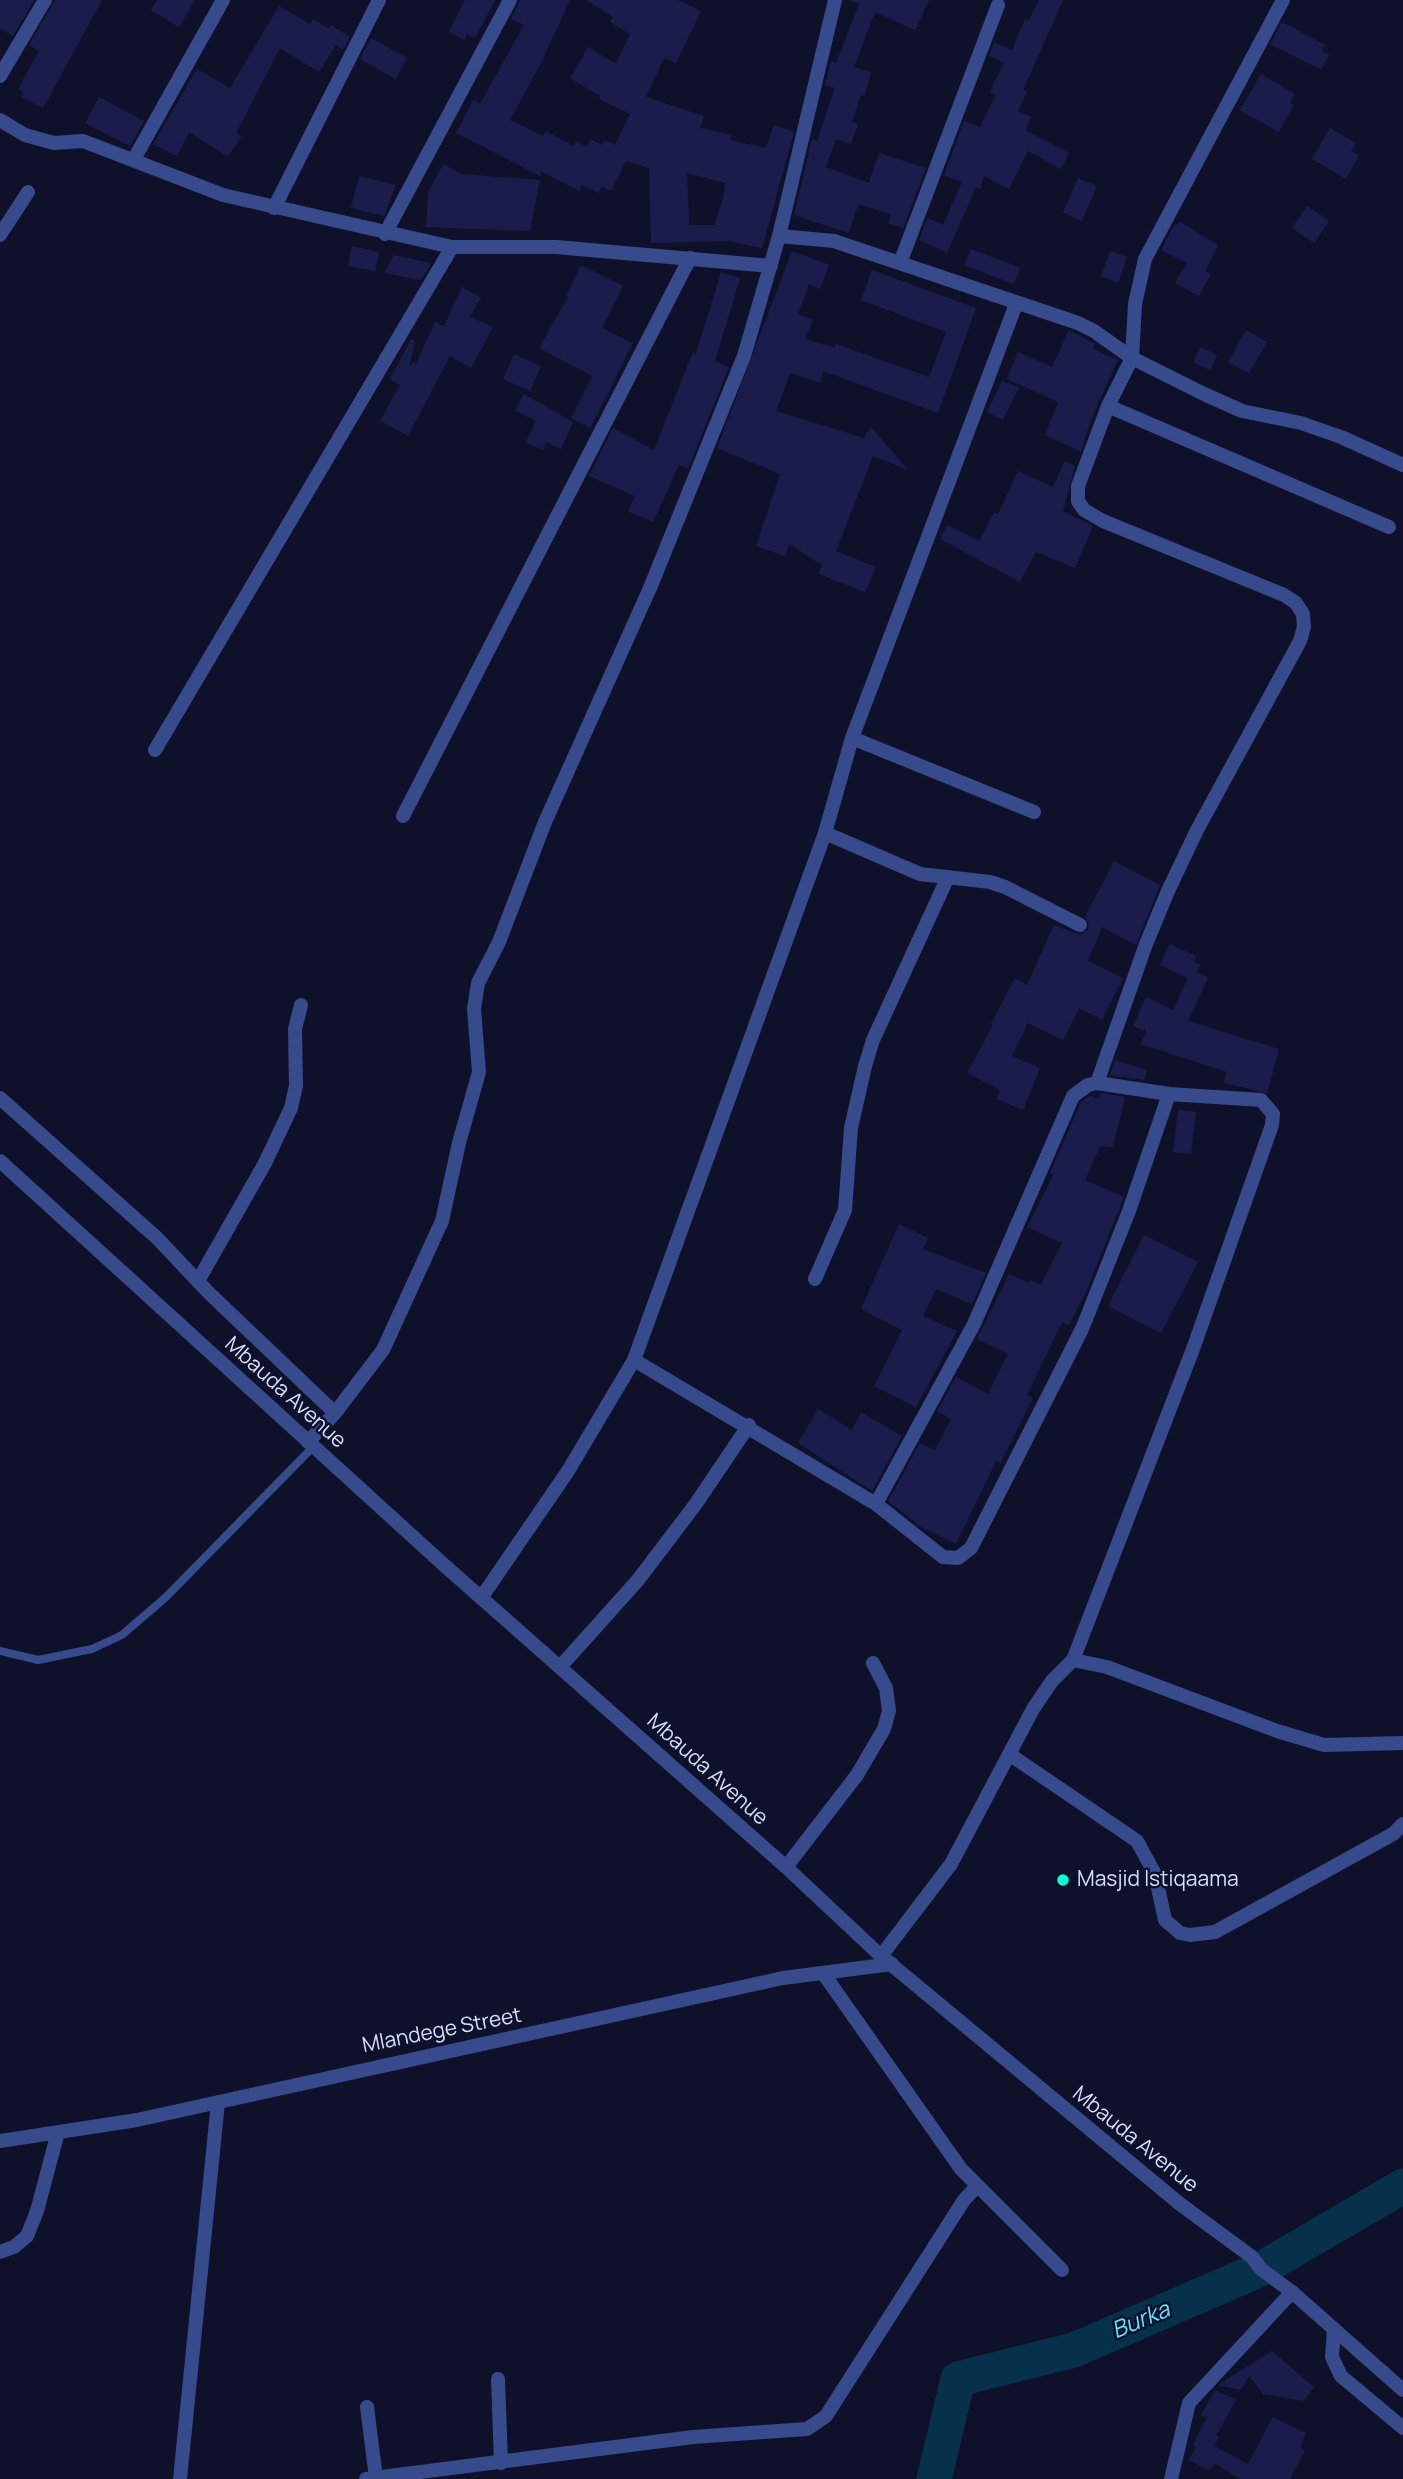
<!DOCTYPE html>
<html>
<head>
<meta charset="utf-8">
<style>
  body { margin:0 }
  canvas { display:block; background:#0f112a }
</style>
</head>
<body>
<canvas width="1403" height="2479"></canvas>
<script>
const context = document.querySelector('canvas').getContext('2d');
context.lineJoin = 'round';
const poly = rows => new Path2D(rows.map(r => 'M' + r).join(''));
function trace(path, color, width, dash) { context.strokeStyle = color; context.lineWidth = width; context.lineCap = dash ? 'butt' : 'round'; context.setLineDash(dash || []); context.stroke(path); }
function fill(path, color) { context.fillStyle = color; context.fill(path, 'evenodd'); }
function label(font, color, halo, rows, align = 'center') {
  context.font = font + ' Manrope,sans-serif'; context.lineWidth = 5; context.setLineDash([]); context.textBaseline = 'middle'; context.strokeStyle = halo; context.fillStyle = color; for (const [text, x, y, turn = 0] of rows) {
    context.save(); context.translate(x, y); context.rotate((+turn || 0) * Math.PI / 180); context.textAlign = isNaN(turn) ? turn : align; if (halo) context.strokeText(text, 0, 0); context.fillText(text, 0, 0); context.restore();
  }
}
const river = poly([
  [934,2479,958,2379,1074,2350,1261,2269,1403,2186]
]);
const building = poly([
  [0,0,34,0,13,36,0,28],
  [55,0,102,0,43,108,21,97,23,92,18,89,39,51,29,45],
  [157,0,195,0,179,27,151,10],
  [465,0,495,0,475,38,467,34,464,40,449,32],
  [520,0,570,0,541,63,510,120,543,136,546,131,574,146,576,141,586,147,591,139,602,145,605,140,615,145,630,114,599,99,600,96,570,78,588,47,616,64,630,34,610,22,613,17,586,0,678,0,701,11,676,63,664,58,646,97,704,116,700,128,731,135,730,140,766,148,774,125,794,132,762,248,729,241,651,243,649,168,626,161,611,191,602,187,598,193,582,185,579,191,541,171,540,176,456,133,473,100,480,104,524,25,511,19],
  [687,173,725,183,723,199,714,225,689,225],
  [849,0,929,0,915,30,875,12,854,67,871,72,865,96,861,95,852,122,858,124,851,144,836,139,826,167,869,183,879,153,926,168,903,228,888,223,891,214,858,204,849,233,794,215,812,139,817,141,835,88,825,85,831,61,836,63,859,4],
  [1039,0,1063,0,1023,90,1027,92,1018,111,1032,117,1025,130,1069,153,1061,169,1028,151,1009,189,984,176,980,189,976,187,947,253,919,240,927,218,943,225,962,182,944,175,964,121,980,127,996,95,990,92,1004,63,989,56,994,42,1012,50,1025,19,1028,21],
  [279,6,310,24,313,19,329,29,331,25,350,37,343,50,336,45,319,72,280,48,236,133,241,137,228,157,189,132,177,156,153,144,197,69,230,88],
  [1282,22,1325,45,1322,51,1329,55,1321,70,1270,44],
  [371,38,407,58,396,79,360,59],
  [1261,74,1295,94,1290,103,1294,105,1279,132,1240,110],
  [99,97,144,121,130,146,85,123],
  [1330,128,1356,143,1351,151,1359,155,1346,179,1312,159],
  [443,164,461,174,540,180,530,231,426,227,428,192],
  [359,176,396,185,384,216,351,208],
  [1078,178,1097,186,1082,221,1063,212],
  [1307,206,1329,221,1314,243,1292,228],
  [1180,222,1218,245,1205,271,1211,274,1199,296,1175,283,1187,263,1161,250,1175,224,1178,225],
  [352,246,379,252,375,271,348,266],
  [971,249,1021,268,1014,284,964,265],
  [792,251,829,265,820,289,809,284,798,314,813,320,805,339,835,348,836,344,929,377,946,332,861,300,872,270,976,308,938,413,823,371,820,383,790,373,776,411,864,438,871,427,908,470,873,456,836,551,876,567,865,592,819,574,822,565,789,544,785,556,756,546,780,474,717,448],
  [1110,251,1127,257,1118,283,1101,276],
  [394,255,430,263,429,267,421,280,384,273],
  [581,265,623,286,602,328,633,343,590,428,571,418,592,376,539,348,568,297,566,296],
  [721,272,740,278,715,361,729,367,688,469,679,465,653,522,628,511,635,496,589,476,613,428,654,450,693,352,696,354],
  [462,287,481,298,470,317,493,327,471,368,450,356,408,436,380,421,400,385,390,379,411,339,415,341,409,368,413,362,416,364,435,322,444,326],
  [1069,330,1095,344,1093,349,1118,360,1091,419,1081,452,1045,435,1058,402,1007,379,1018,352,1052,367],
  [1246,330,1267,342,1249,373,1228,362],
  [1201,347,1217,355,1210,370,1193,362],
  [514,354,541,366,530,391,503,379],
  [1002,381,1019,387,1003,420,987,412],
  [524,394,573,422,561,449,546,442,543,450,526,442,536,421,515,410],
  [1065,461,1075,466,1063,511,1093,526,1075,568,1036,552,1020,582,940,539,947,525,979,541,994,513,998,514,1018,471,1053,487],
  [1114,861,1160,885,1136,945,1102,927,1088,961,1123,978,1102,1020,1079,1008,1063,1040,1028,1023,1012,1056,1040,1068,1023,1110,997,1099,1000,1090,967,1073,993,1025,991,1024,1015,978,1027,985,1054,925,1080,935,1088,930,1089,924,1085,917],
  [1170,944,1196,956,1194,962,1200,965,1196,972,1208,978,1188,1021,1279,1049,1267,1093,1224,1083,1227,1072,1141,1044,1146,1031,1133,1026,1146,997,1173,1010,1188,978,1160,965],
  [1115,1060,1147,1070,1144,1080,1110,1075],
  [1101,1093,1125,1097,1113,1147,1100,1146,1085,1180,1124,1197,1085,1294,1069,1325,1062,1322,1027,1395,1033,1398,1000,1464,996,1461,956,1544,921,1527,888,1501,920,1443,935,1450,951,1419,937,1411,956,1377,988,1394,1008,1354,977,1339,1009,1274,1029,1283,1031,1280,1041,1285,1062,1243,1027,1227,1054,1174,1050,1173,1081,1102,1090,1096,1099,1099],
  [1178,1110,1196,1112,1191,1154,1173,1152],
  [899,1224,928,1238,923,1249,986,1273,972,1304,936,1289,923,1316,957,1331,916,1407,874,1386,902,1330,861,1309],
  [1144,1235,1198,1262,1161,1333,1108,1306],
  [818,1409,852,1430,861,1412,902,1436,872,1491,798,1443],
  [1272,2351,1314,2387,1304,2401,1263,2394,1249,2376,1241,2390,1218,2385],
  [1215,2390,1236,2400,1216,2436,1219,2437,1214,2446,1248,2464,1273,2417,1306,2433,1300,2446,1305,2451,1290,2479,1240,2479,1215,2463,1210,2471,1189,2460,1196,2446,1193,2444,1207,2418,1201,2415]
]);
const service = poly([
  [0,1651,38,1660,92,1649,122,1635,166,1597,313,1447]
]);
const minor = poly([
  [0,76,45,0],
  [0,120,25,135,54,143,83,141,223,195,452,247,556,247,771,266],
  [134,159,223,0],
  [274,208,379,0],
  [385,234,510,0],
  [0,235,28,192],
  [779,236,834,241,1078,323,1094,331,1132,358,1204,394,1242,411,1301,423,1341,437,1403,465],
  [900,263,998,5],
  [1108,406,1389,527],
  [852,738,1034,812],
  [155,750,452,247],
  [403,816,690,258],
  [825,833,920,874,990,882,1005,887,1080,925],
  [1097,1083,1146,944,1168,891,1197,830,1300,641,1304,627,1303,614,1296,603,1284,595,1103,521,1084,510,1078,501,1078,486,1108,406,1132,358,1135,304,1145,259,1283,0],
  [0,1098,157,1238,209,1293,335,1413],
  [815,1279,845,1210,851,1128,865,1066,873,1040,947,879],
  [198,1281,265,1163,291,1108,296,1086,295,1029,301,1005],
  [634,1360,876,1504,943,1557,958,1558,971,1548,1082,1329,1129,1211,1169,1094],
  [308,1442,335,1413,383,1350,442,1221,459,1143,479,1072,474,1009,478,983,499,942,545,822,650,588,744,356,779,236,835,0],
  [876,1504,974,1324,1073,1096,1088,1085,1097,1083,1169,1094,1261,1100,1273,1114,1272,1125,1193,1349,1073,1660],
  [481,1598,568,1471,634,1360,825,833,852,738,1016,304],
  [560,1667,638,1580,695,1505,749,1425],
  [1009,1754,1137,1841,1155,1874,1165,1920,1180,1933,1190,1935,1215,1932,1393,1834,1403,1824],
  [786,1867,857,1775,884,1729,889,1711,886,1688,873,1663],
  [881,1956,951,1864,1033,1709,1052,1681,1073,1660,1107,1667,1277,1731,1324,1745,1403,1743],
  [823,1973,961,2169,1062,2270],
  [0,2141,137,2120,783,1978,892,1964],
  [0,2252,14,2247,27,2236,37,2211,58,2132],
  [1334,2329,1332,2357,1341,2376,1403,2428],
  [498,2379,501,2463],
  [367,2407,376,2478],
  [180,2479,218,2102],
  [366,2479,693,2437,807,2429,826,2416,964,2200,977,2186],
  [1171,2479,1189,2403,1292,2292]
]);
const tertiary = poly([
  [0,1161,444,1565,786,1867,881,1956,1180,2204,1252,2257,1261,2269,1292,2292,1403,2390]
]);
const markers = [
  [1063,1880,7,"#04ffd6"]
];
const streetNames = [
  ["Mbauda Avenue",285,1393,42],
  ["Mbauda Avenue",707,1770,42],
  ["Mlandege Street",442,2031,-11],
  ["Mbauda Avenue",1135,2140,39]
];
const poiNames = [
  ["Masjid Istiqaama",1077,1880]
];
const waterNames = [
  ["Burka",1141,2321,-23]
];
trace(river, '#07314a', 35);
fill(building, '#1a1d4c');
trace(service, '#374a8c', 8);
trace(minor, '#374a8c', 14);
trace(tertiary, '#374a8c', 14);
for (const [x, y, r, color] of markers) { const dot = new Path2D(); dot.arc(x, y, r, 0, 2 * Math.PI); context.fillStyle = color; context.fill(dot); trace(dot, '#0f112a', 2.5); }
label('21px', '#d8deff', '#0f112a', streetNames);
label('21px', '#d8deff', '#0f112a', poiNames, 'left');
label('italic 23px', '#66e0ff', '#0f112a', waterNames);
</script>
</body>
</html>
